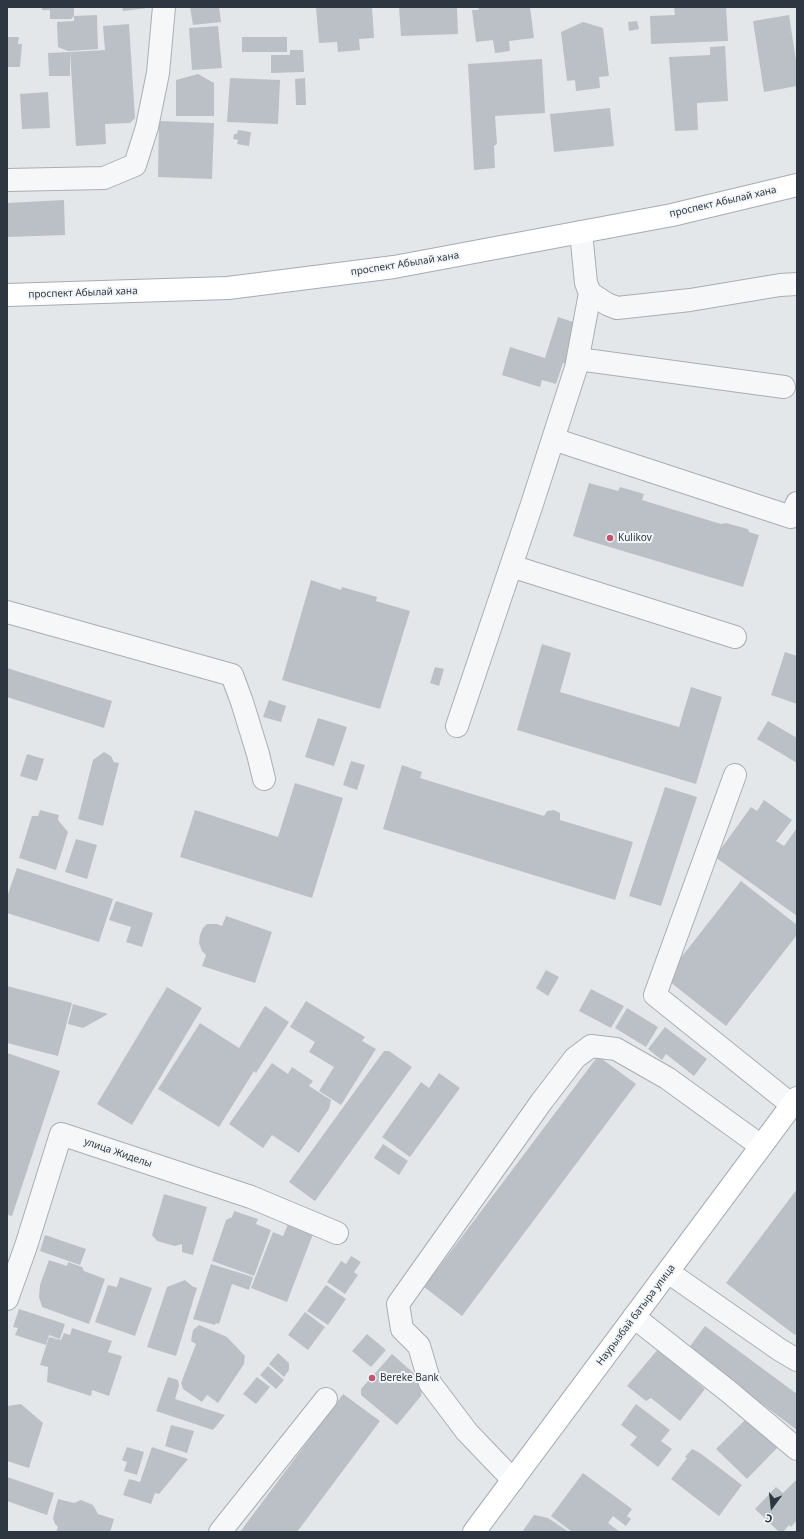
<!DOCTYPE html>
<html>
<head>
<meta charset="utf-8">
<style>
  body { margin:0 }
  #map { position:relative; width:804px; height:1539px; overflow:hidden; background:#e4e7ea; font-family:"Noto Sans",sans-serif }
  canvas { display:block }
  .frame { position:absolute; inset:0; border:8px solid #2d3641; pointer-events:none }
  .north { position:absolute; left:752px; top:1487px; width:40px; height:40px; -webkit-text-stroke:3px #f3f6f8; paint-order:stroke; rotate:195deg; font-size:11px; font-weight:700; line-height:16px; text-align:center; color:#2d3641 }
  .north::after { content:''; display:block; margin:auto; width:14px; height:18px; background:#2d3641; clip-path:polygon(50% 0,100% 100%,50% 72%,0 100%) }
</style>
</head>
<body>
<div id="map">
<canvas width="804" height="1539"></canvas>
<div class="frame"></div>
<div class="north">С</div>
</div>
<script>
const context = document.querySelector('canvas').getContext('2d');
context.lineJoin = 'round';
function fill(path, color) { context.fillStyle = color; context.fill(path, 'evenodd'); }
const poly = rows => new Path2D(rows.map(r => 'M' + r).join(''));
function trace(path, color, width, dash) { context.strokeStyle = color; context.lineWidth = width; context.lineCap = dash ? 'butt' : 'round'; context.setLineDash(dash || []); context.stroke(path); }
function label(font, color, halo, rows, align = 'center') {
  context.font = font + ' "Noto Sans",sans-serif'; context.lineWidth = 4; context.setLineDash([]); context.textBaseline = 'middle'; context.strokeStyle = halo; context.fillStyle = color; for (const [text, x, y, turn = 0] of rows) {
    context.save(); context.translate(x, y); context.rotate((+turn || 0) * Math.PI / 180); context.textAlign = isNaN(turn) ? turn : align; if (halo) context.strokeText(text, 0, 0); context.fillText(text, 0, 0); context.restore();
  }
}
const building = poly([
  [42,7,74,7,74,16,71,19,50,19,50,10,42,10],
  [122,7,147,7,148,8,123,11],
  [190,7,219,7,221,22,193,25],
  [316,7,372,7,374,38,359,39,360,50,338,52,337,42,319,43],
  [399,7,457,7,458,34,401,36],
  [478,7,530,7,534,38,509,41,510,51,495,53,493,40,476,42,472,10,479,10],
  [674,7,726,7,728,41,651,44,650,16,675,15],
  [97,15,98,49,70,51,70,48,70,51,68,51,58,47,57,22,74,21,74,16],
  [789,15,797,67,797,86,764,92,753,21],
  [637,21,639,29,629,31,628,22],
  [583,22,603,28,609,76,599,77,600,88,576,91,575,80,567,81,561,32],
  [129,24,135,118,130,123,105,124,106,144,76,146,70,52,105,50,103,26],
  [218,26,222,68,192,70,189,28],
  [7,37,19,37,18,44,22,44,20,67,7,67],
  [242,37,287,37,287,52,242,52],
  [725,46,728,101,697,103,698,130,675,131,669,57,710,55,710,47],
  [290,50,303,50,304,72,271,73,271,55,290,55],
  [70,52,70,76,49,76,48,53],
  [542,59,545,113,495,116,497,144,494,146,495,168,474,170,468,64],
  [198,74,214,83,214,116,176,116,176,80],
  [230,78,280,80,278,124,227,122],
  [305,78,306,105,296,105,295,79],
  [48,92,50,128,22,129,20,94],
  [610,108,614,146,554,152,550,114],
  [159,121,214,123,212,179,158,177],
  [238,130,251,132,249,146,237,144,238,140,233,139,234,134,237,134],
  [64,200,65,235,7,237,7,203],
  [558,317,579,324,566,364,563,363,556,384,542,380,540,387,502,375,510,347,545,358],
  [589,483,618,491,620,487,644,494,642,500,721,524,726,523,748,529,749,532,759,535,743,587,573,536],
  [311,580,341,590,342,587,377,597,376,601,410,611,380,709,282,680],
  [542,644,571,653,560,692,679,727,691,687,722,697,696,784,517,730],
  [785,652,797,656,797,704,771,695],
  [435,667,444,669,439,686,430,683],
  [7,668,112,701,104,728,7,697],
  [269,700,286,706,281,722,263,717],
  [318,718,347,727,334,766,305,757],
  [768,721,797,738,797,763,757,739],
  [104,752,111,756,114,762,119,763,103,826,78,819,93,760],
  [27,754,44,759,37,781,20,776],
  [351,761,365,765,357,790,343,785],
  [402,765,422,772,420,778,544,816,547,811,554,810,560,813,560,820,633,842,615,900,383,829],
  [295,783,343,798,312,898,180,857,195,810,278,837],
  [665,787,697,797,661,906,629,896],
  [764,800,792,820,776,841,784,846,797,828,797,916,715,857,751,807,757,811],
  [40,810,59,815,58,820,68,832,56,870,19,858,32,816,38,816],
  [76,839,97,845,87,879,65,872],
  [17,868,113,899,99,942,7,913,7,897],
  [741,881,797,925,797,935,726,1026,665,978],
  [116,901,153,913,142,947,126,942,131,927,109,920],
  [226,916,272,932,255,983,202,966,206,955,202,951,199,943,200,935,203,928,207,924,217,924,222,926],
  [546,970,559,977,548,996,536,988],
  [7,986,72,1003,58,1056,7,1043],
  [167,987,202,1008,132,1125,97,1104],
  [591,989,624,1006,611,1028,579,1011],
  [306,1001,365,1037,362,1041,376,1049,341,1105,319,1091,334,1067,309,1052,315,1042,290,1027],
  [73,1004,108,1014,83,1028,68,1024],
  [265,1006,289,1022,256,1073,254,1071,219,1127,158,1089,200,1023,239,1048],
  [627,1008,658,1027,646,1047,615,1028],
  [665,1027,707,1059,694,1076,666,1054,662,1060,648,1049],
  [384,1051,389,1051,412,1067,315,1201,289,1182],
  [7,1053,60,1071,12,1216,7,1215],
  [598,1056,636,1084,462,1316,424,1287],
  [272,1063,288,1074,292,1067,313,1081,309,1086,331,1100,329,1109,299,1153,272,1135,263,1148,229,1124],
  [439,1073,460,1088,410,1157,382,1137,421,1082,429,1088],
  [383,1144,408,1161,399,1175,374,1158],
  [797,1189,797,1332,795,1335,726,1283],
  [164,1194,207,1207,193,1255,182,1252,182,1244,175,1246,157,1241,152,1235],
  [234,1211,258,1219,256,1224,271,1230,254,1276,212,1261,226,1220,232,1217],
  [288,1224,313,1234,287,1302,251,1288,273,1232,283,1236],
  [45,1235,86,1249,80,1265,40,1251],
  [351,1256,361,1262,354,1272,358,1275,345,1294,327,1282,341,1261,346,1264],
  [49,1260,67,1266,68,1262,82,1267,84,1271,105,1279,89,1324,42,1307,39,1297,40,1285],
  [211,1264,253,1277,249,1290,232,1284,219,1324,216,1323,215,1325,193,1319],
  [120,1277,152,1288,135,1336,95,1322,108,1285,117,1287],
  [185,1280,192,1286,197,1288,176,1356,147,1347,167,1287],
  [326,1285,346,1299,328,1325,307,1311],
  [19,1309,65,1324,60,1339,49,1335,46,1345,15,1335,18,1328,13,1327],
  [305,1312,325,1327,308,1350,288,1335],
  [199,1325,227,1337,245,1356,244,1364,218,1403,207,1395,202,1402,183,1389,181,1383,196,1344,191,1341,193,1330],
  [705,1326,797,1394,797,1430,688,1349],
  [72,1328,112,1341,108,1352,122,1356,109,1396,92,1390,91,1396,47,1382,48,1367,40,1365,49,1337,61,1340,64,1333,70,1335],
  [367,1334,386,1350,371,1367,352,1351],
  [659,1348,676,1361,676,1365,705,1389,680,1421,651,1398,646,1401,627,1386],
  [278,1353,289,1363,289,1370,284,1377,269,1364],
  [392,1354,426,1384,422,1389,421,1396,397,1425,361,1395,361,1389],
  [268,1366,284,1380,276,1389,260,1375],
  [168,1377,178,1380,179,1386,175,1399,225,1415,213,1430,156,1411],
  [257,1377,270,1387,256,1404,243,1394],
  [343,1394,380,1421,297,1532,240,1532],
  [21,1404,43,1423,29,1468,7,1461,7,1406],
  [636,1404,670,1430,661,1441,672,1449,658,1467,630,1445,637,1437,621,1425],
  [747,1418,777,1448,747,1479,716,1449],
  [171,1425,194,1431,187,1453,165,1446],
  [127,1447,144,1452,137,1475,124,1471,127,1462,122,1460],
  [152,1447,188,1459,159,1494,155,1493,151,1504,123,1495,129,1479,140,1482],
  [692,1449,700,1453,742,1485,719,1516,671,1479,687,1458,685,1457],
  [583,1473,632,1509,627,1516,631,1519,626,1526,613,1516,608,1523,620,1532,572,1532,551,1516],
  [7,1477,54,1493,47,1515,7,1501],
  [795,1481,797,1481,797,1520,791,1527,789,1525,783,1532,779,1532,755,1509,776,1487,783,1493],
  [58,1499,74,1503,81,1500,93,1505,98,1514,114,1519,110,1532,56,1532,58,1527,55,1524,53,1518],
  [534,1515,548,1518,569,1532,522,1532]
]);
const minor = poly([
  [7,180,104,178,135,165,147,127,158,73,164,7],
  [581,232,586,283,590,293,607,304,617,308,690,300,780,285,797,284],
  [578,359,784,387],
  [553,439,791,517,797,503],
  [511,566,735,637],
  [7,612,232,675,242,702,258,754,264,779],
  [457,726,532,504,576,368,590,293],
  [735,775,655,995,792,1105],
  [668,1272,780,1350,797,1360],
  [7,1299,26,1246,61,1134,251,1197,337,1233],
  [634,1317,728,1391,797,1449],
  [513,1480,467,1432,430,1383,419,1346,402,1329,398,1304,542,1101,575,1058,591,1046,616,1049,667,1078,761,1146],
  [220,1532,326,1399]
]);
const major = poly([
  [7,295,228,288,394,267,672,215,797,185],
  [474,1532,797,1098]
]);
const markers = [
  [610,538,4,"#c2566e"],
  [372,1378,4,"#c2566e"]
];
const streetNames = [
  ["проспект Абылай хана",723,202,-13],
  ["проспект Абылай хана",405,264,-9],
  ["проспект Абылай хана",83,293,-2],
  ["улица Жиделы",118,1153,19],
  ["Наурызбай батыра улица",636,1315,-53]
];
const poiNames = [
  ["Kulikov",618,538],
  ["Bereke Bank",380,1378]
];
fill(building, '#bbc0c7');
trace(minor, '#a9aeb4', 24);
trace(major, '#a4acb5', 24);
trace(minor, '#f6f7f9', 22);
trace(major, '#fff', 22);
for (const [x, y, r, color] of markers) { const dot = new Path2D(); dot.arc(x, y, r, 0, 2 * Math.PI); context.fillStyle = color; context.fill(dot); trace(dot, '#f3f6f8', 1.5); }
label('10px', '#2d3641', '#f3f6f8', streetNames);
label('10px', '#2d3641', '#f3f6f8', poiNames, 'left');
</script>
</body>
</html>
